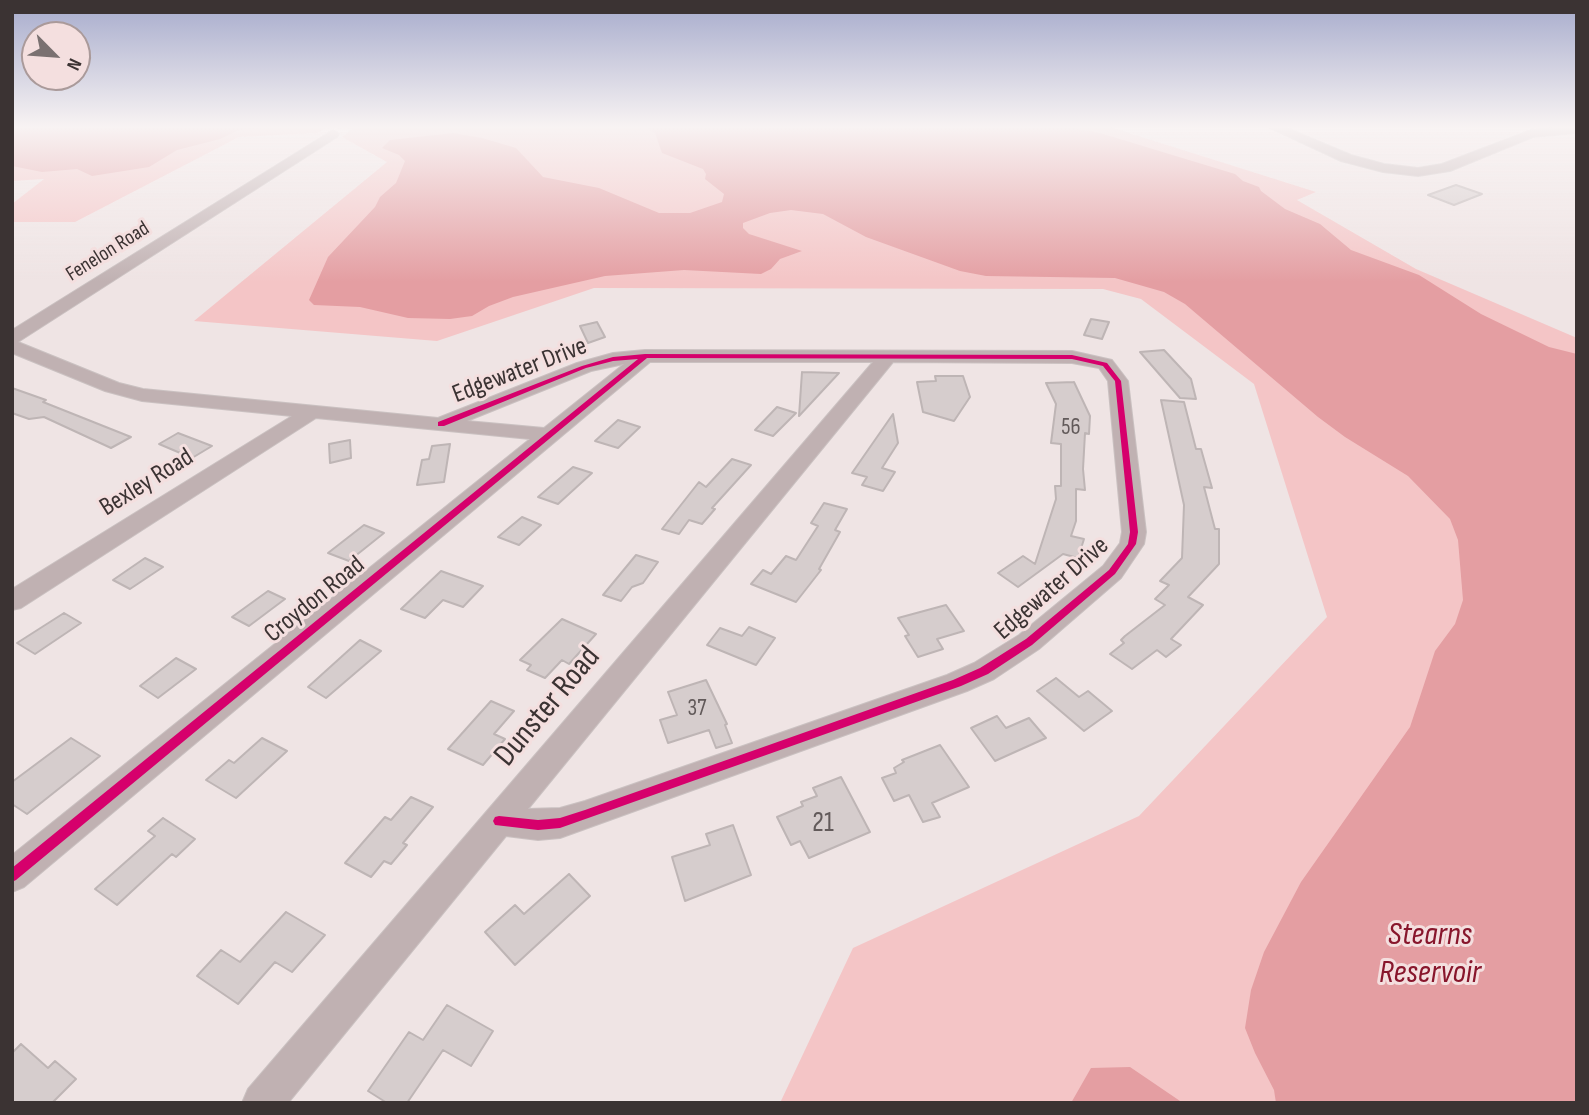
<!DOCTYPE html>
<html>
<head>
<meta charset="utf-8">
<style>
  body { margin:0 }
  #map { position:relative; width:1589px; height:1115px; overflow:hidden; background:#efe4e4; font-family:"Sofia Sans Condensed",sans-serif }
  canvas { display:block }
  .frame { position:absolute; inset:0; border:14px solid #3b3333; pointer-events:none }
  .north { position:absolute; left:21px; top:21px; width:70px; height:70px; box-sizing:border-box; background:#f4dfdf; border:2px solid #aa9a9a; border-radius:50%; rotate:115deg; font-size:19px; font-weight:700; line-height:28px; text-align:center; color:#3b3333 }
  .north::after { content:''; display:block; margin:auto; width:24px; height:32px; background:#7a7171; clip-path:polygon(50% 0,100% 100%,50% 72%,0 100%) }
</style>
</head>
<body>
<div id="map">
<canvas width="1589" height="1115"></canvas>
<div class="frame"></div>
<div class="north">N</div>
</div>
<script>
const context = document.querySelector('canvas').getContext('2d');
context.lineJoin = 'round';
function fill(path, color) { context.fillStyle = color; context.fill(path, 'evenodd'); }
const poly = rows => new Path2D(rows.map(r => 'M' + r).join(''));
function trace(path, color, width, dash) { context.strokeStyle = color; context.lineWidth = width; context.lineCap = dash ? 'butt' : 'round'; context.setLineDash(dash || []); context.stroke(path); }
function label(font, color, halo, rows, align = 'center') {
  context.font = font + ' "Sofia Sans Condensed",sans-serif'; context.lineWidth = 6; context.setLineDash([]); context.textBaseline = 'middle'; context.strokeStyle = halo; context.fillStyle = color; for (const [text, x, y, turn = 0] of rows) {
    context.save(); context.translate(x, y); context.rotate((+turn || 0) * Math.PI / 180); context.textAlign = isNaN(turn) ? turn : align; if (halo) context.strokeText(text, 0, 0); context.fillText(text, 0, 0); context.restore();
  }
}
const green = poly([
  [12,126,1107,126,1316,192,1297,200,1416,269,1577,338,1577,1103,780,1103,853,948,1139,816,1327,617,1254,384,1141,299,1103,289,594,288,437,341,194,321,387,162,342,137,352,129,326,128,317,133,239,137,75,222,12,222,12,204,44,179,12,181]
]);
const water = poly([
  [12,126,303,126,239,130,220,139,177,150,149,167,92,176,77,169,42,172,12,166],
  [644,126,1065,126,1100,133,1235,174,1243,181,1259,187,1261,191,1285,209,1320,224,1351,250,1419,275,1481,314,1549,347,1577,354,1577,1103,1276,1103,1274,1090,1255,1053,1245,1028,1251,990,1264,952,1301,882,1410,727,1435,651,1455,624,1463,600,1458,540,1450,519,1408,476,1345,437,1318,417,1185,304,1164,292,1115,278,986,276,960,271,866,237,823,214,791,210,770,213,743,223,743,228,749,234,802,251,780,259,771,269,761,274,684,270,605,276,513,297,489,306,472,316,450,319,408,318,360,307,314,305,309,300,328,257,375,207,380,197,396,183,405,161,399,155,382,148,390,140,453,133,482,138,516,148,543,177,599,188,659,213,690,213,722,202,724,194,705,179,706,174,703,169,662,153,655,133],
  [1130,1067,1183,1103,1071,1103,1091,1068]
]);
const building = poly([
  [1456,185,1482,194,1454,205,1428,195,1456,185],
  [1091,319,1109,322,1102,339,1084,335,1091,319],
  [597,322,605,337,588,343,580,326,597,322],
  [1164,350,1191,379,1196,399,1180,398,1140,352,1164,350],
  [802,372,839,373,799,416,802,372],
  [935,376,963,376,970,397,954,421,923,412,917,382,936,381,935,376],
  [1074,382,1090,416,1089,434,1085,433,1083,469,1085,490,1076,489,1076,521,1071,536,1084,539,1078,558,1063,554,1018,587,998,573,1023,556,1035,564,1056,499,1055,486,1061,486,1061,444,1051,443,1056,404,1046,383,1074,382],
  [12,388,46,400,43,402,131,437,111,448,44,417,29,419,12,413,12,388],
  [1161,400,1184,402,1196,449,1201,449,1212,488,1204,487,1215,529,1219,529,1219,564,1188,597,1203,605,1171,639,1181,645,1166,657,1157,650,1132,669,1110,654,1124,643,1121,640,1125,636,1165,605,1155,599,1169,585,1160,581,1182,558,1184,505,1161,400],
  [777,407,796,413,773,436,755,430,777,407],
  [893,414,898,443,882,468,895,472,883,491,862,485,867,477,852,473,893,414],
  [618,420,640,427,618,448,595,441,618,420],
  [178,433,212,446,192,458,159,444,178,433],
  [350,440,351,458,330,463,329,444,350,440],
  [450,444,444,482,417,485,422,460,429,459,432,446,450,444],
  [732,459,751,465,712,508,715,509,702,524,689,520,679,534,662,529,699,482,706,487,732,459],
  [573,467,592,473,558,504,538,497,573,467],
  [824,503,847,509,835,530,840,532,819,569,821,570,796,602,751,584,763,570,771,574,786,556,796,560,818,526,811,523,824,503],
  [522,517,541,525,519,545,498,537,522,517],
  [364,525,384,533,349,561,328,553,364,525],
  [636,555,658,562,643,583,632,587,621,601,603,595,636,555],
  [145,558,163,567,130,589,113,580,145,558],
  [441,571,483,586,463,607,443,600,425,618,401,609,441,571],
  [268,591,285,599,249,626,232,617,268,591],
  [946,605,964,631,937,639,943,649,918,657,905,636,909,635,898,618,946,605],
  [64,613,81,623,35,654,17,643,64,613],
  [562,619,596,634,569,664,562,660,545,678,527,670,531,665,520,660,562,619],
  [749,627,775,638,756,665,707,645,720,628,742,636,749,627],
  [360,640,381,651,326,698,308,687,360,640],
  [176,658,196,669,158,698,140,686,176,658],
  [1056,678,1079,697,1088,691,1112,711,1084,731,1037,691,1056,678],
  [706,680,727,724,725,725,732,743,716,748,709,730,668,743,660,720,677,715,668,692,706,680],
  [491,701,514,711,494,734,505,739,483,765,448,749,491,701],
  [997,716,1006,728,1029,718,1046,738,995,761,971,728,997,716],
  [71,738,100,756,27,814,12,804,12,782,71,738],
  [262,738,287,751,236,798,206,780,229,760,234,763,262,738],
  [940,745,969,787,932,803,940,817,923,822,909,795,894,801,882,778,896,773,894,768,904,762,902,760,940,745],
  [841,777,870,832,809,858,800,841,791,845,777,817,803,806,801,802,817,796,813,788,841,777],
  [411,797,433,807,403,843,407,845,391,864,384,861,371,877,345,863,385,817,391,820,411,797],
  [163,818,195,839,176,857,172,854,117,905,95,889,155,836,148,831,163,818],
  [733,825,751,875,685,901,672,857,710,845,706,834,733,825],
  [569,874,590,896,515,965,485,932,515,905,524,914,569,874],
  [286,912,325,935,292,972,275,962,238,1004,197,976,221,950,240,962,286,912],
  [447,1005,493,1031,471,1066,443,1050,407,1103,387,1103,368,1091,409,1032,423,1040,447,1005],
  [21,1044,48,1068,55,1061,76,1079,52,1103,12,1103,12,1053,21,1044]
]);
const street = poly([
  [1266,126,1282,126,1351,155,1384,164,1418,168,1442,164,1531,130,1577,126,1577,133,1533,137,1450,171,1418,176,1383,172,1341,161,1266,126],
  [333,130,339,134,337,137,18,342,119,383,143,389,438,418,577,363,613,353,645,350,1072,351,1112,360,1128,381,1146,532,1144,544,1121,578,1039,649,994,679,967,691,560,838,538,840,506,836,288,1103,242,1103,248,1089,873,362,650,362,24,887,12,892,12,855,530,439,316,418,21,608,12,610,12,589,292,416,142,401,105,391,12,353,12,330,333,130],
  [893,362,1072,363,1099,368,1108,381,1122,532,1120,543,1103,566,1019,635,974,663,947,675,585,801,560,808,528,809,893,362],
  [624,364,544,428,467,421,591,371,624,364]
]);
const cycleway = poly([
  [645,354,1072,355,1107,363,1121,381,1138,532,1136,544,1115,574,1032,645,988,674,961,686,560,828,538,830,495,825,493,821,495,817,499,816,538,820,560,818,585,810,953,680,980,668,1026,639,1109,570,1128,544,1130,532,1115,381,1103,366,1072,359,647,358,16,880,12,882,12,868,638,359,613,361,586,368,444,426,438,426,438,422,582,366,613,357,645,354]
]);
const farStreetnames = [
  ["Fenelon Road",108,252,-32]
];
const numberNames = [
  ["56",1071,428],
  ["37",697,709]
];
const streetNames = [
  ["Edgewater Drive",520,371,-21],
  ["Bexley Road",147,483,-32],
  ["Edgewater Drive",1052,589,-41],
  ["Croydon Road",315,600,-39]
];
const nearNumbernames = [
  ["21",823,824]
];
const nearStreetnames = [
  ["Dunster Road",548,707,-50]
];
const nearWaternames = [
  ["Stearns",1430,936],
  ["Reservoir",1430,974]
];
fill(green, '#f4c5c6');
fill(water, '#e49ea2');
fill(building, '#d6cdcd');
trace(building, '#beb5b5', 2);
trace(street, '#cac1c1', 2);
fill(street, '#c0b1b2');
fill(cycleway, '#d6006c');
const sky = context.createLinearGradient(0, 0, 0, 282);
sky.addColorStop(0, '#a6abcc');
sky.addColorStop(0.45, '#f8f3f3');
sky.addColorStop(1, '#f8f3f300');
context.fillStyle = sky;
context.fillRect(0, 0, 1589, 282);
label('21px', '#3b3333', '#f4dfdf', farStreetnames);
label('23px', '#625a5a', null, numberNames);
label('26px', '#3b3333', '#f4dfdf', streetNames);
label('28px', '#625a5a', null, nearNumbernames);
label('32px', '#3b3333', '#f4dfdf', nearStreetnames);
label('italic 33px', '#88162c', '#f4dfdf', nearWaternames);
</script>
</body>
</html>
